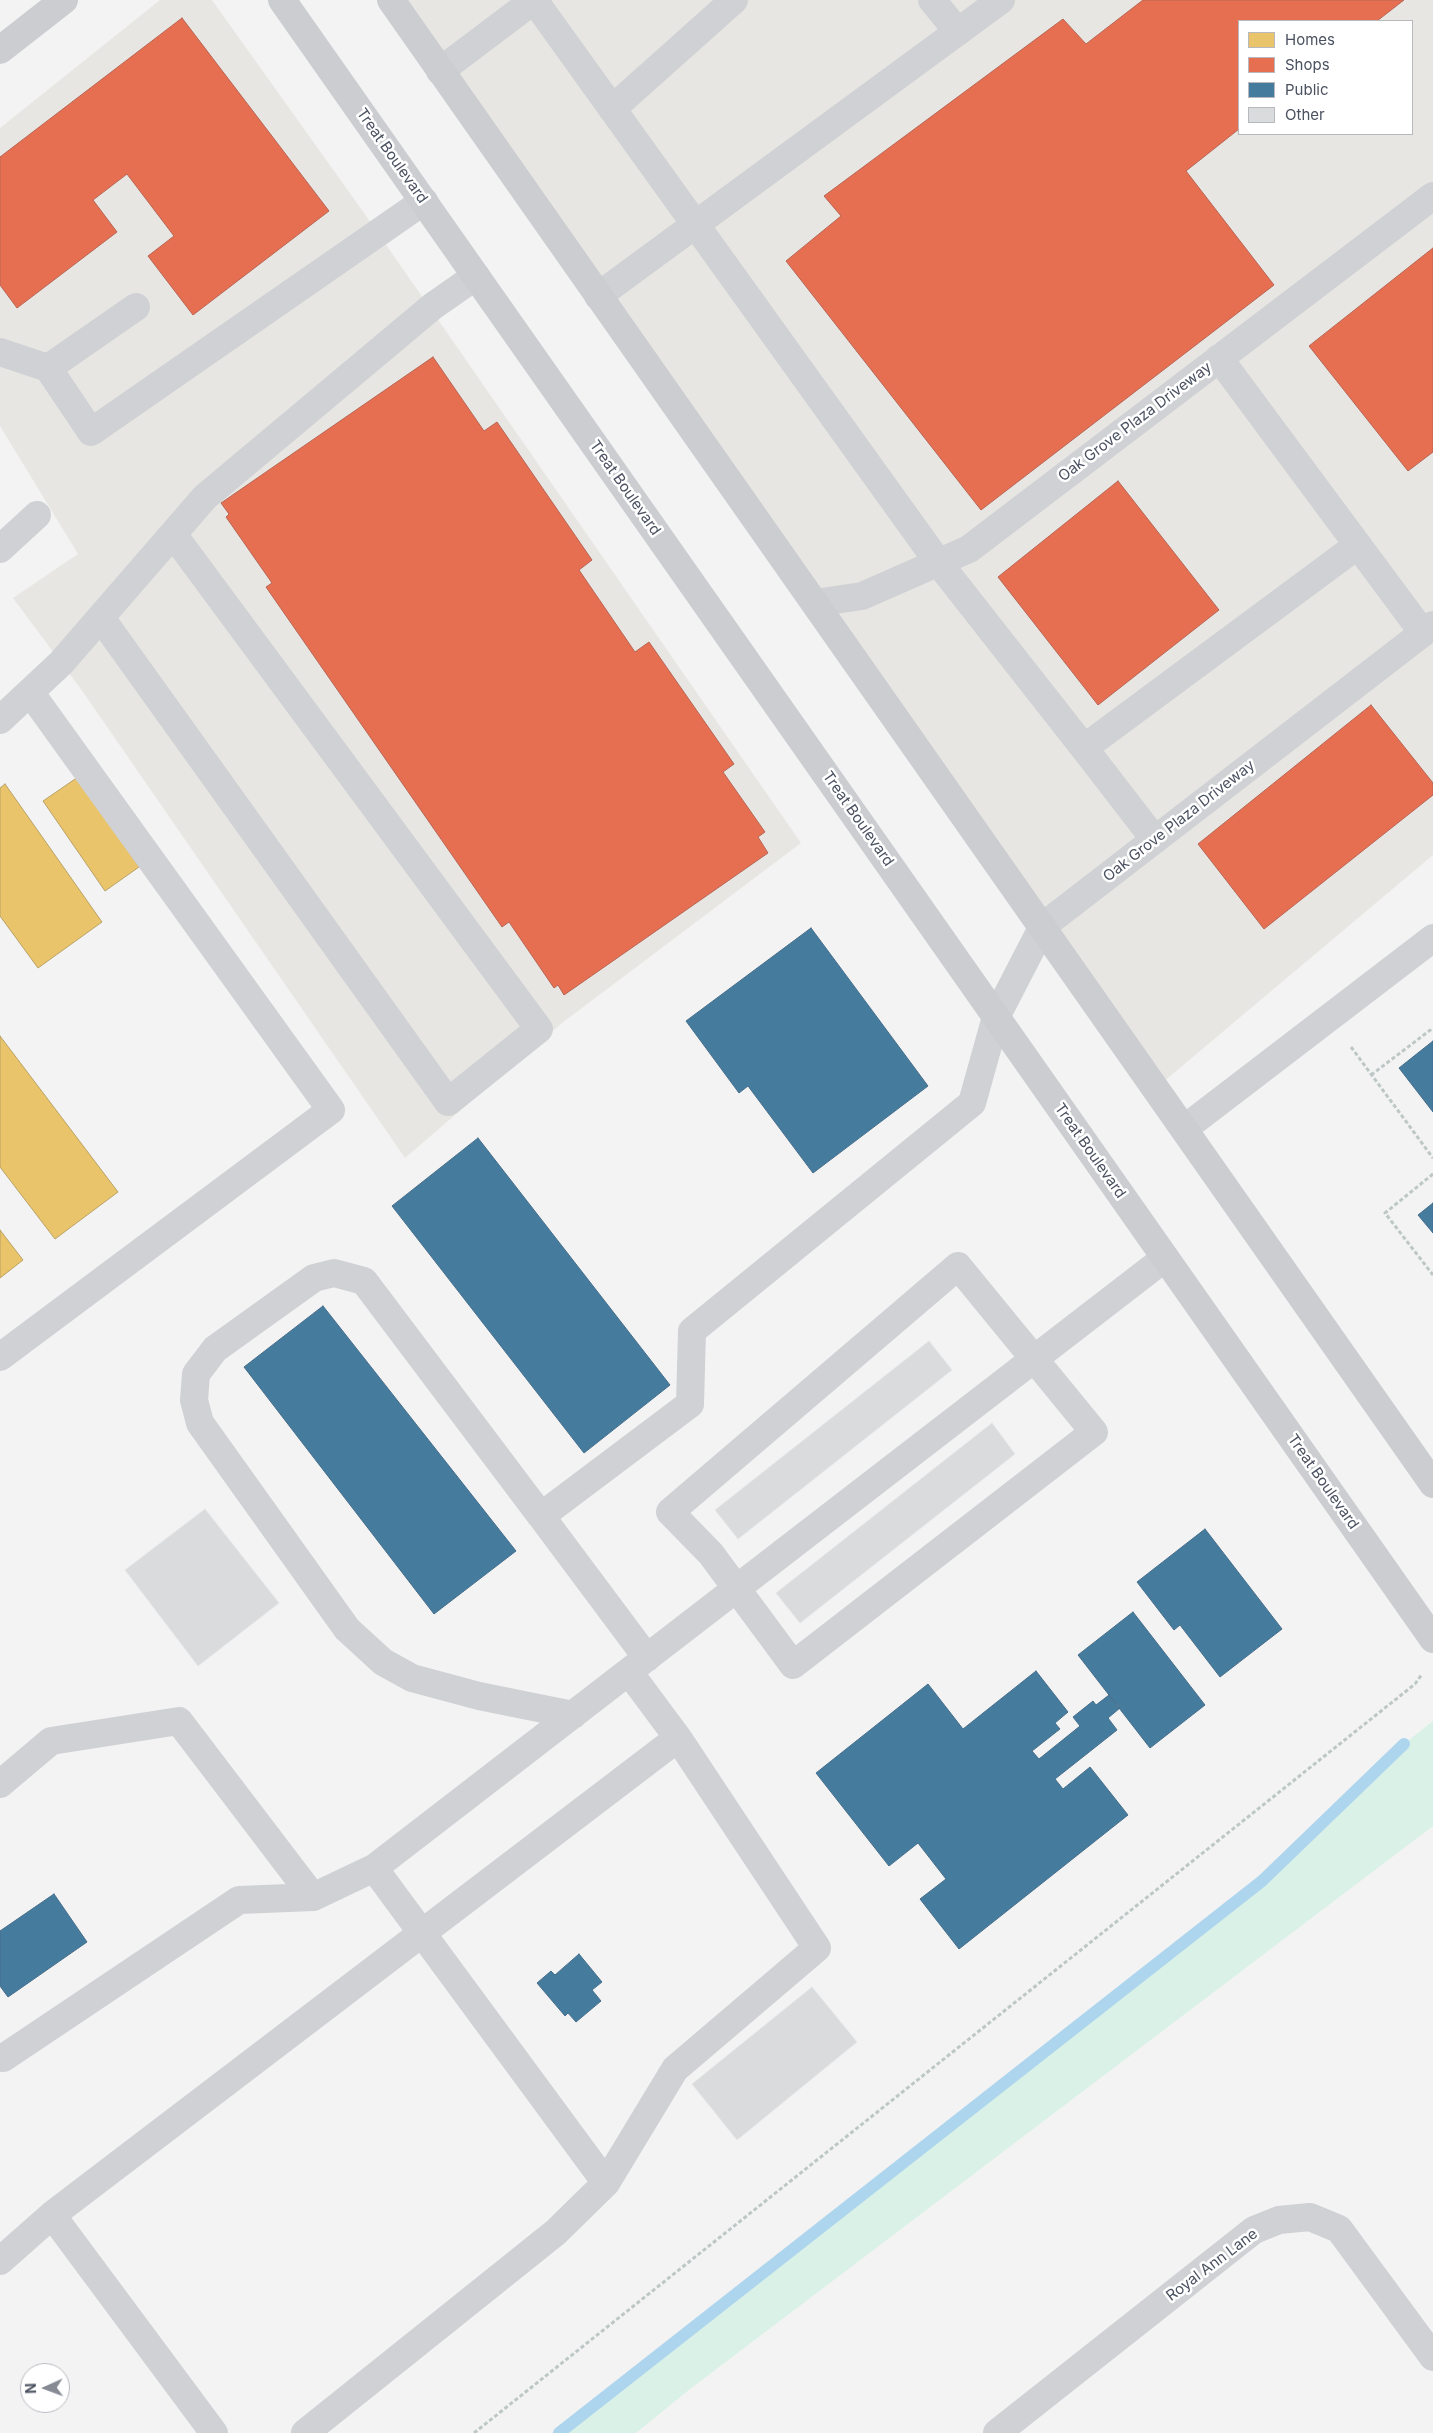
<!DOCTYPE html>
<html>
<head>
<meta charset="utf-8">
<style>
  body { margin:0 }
  #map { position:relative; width:1433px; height:2433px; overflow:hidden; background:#f3f3f3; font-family:Inter,sans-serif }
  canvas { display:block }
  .legend { position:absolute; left:1238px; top:20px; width:175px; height:115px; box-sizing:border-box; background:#fff; border:1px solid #b7b9bf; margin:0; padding:6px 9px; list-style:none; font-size:15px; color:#4a5160 }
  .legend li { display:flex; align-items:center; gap:10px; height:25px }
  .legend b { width:25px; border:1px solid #b7b9bf }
  .north { position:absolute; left:20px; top:2363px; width:50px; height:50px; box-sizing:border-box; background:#fff; border:1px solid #b7b9bf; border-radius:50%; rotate:268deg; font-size:14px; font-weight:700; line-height:20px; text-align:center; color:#4a5160 }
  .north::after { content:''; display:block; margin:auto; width:18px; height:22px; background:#858a93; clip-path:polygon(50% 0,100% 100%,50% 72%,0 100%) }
</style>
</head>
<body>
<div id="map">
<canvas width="1433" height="2433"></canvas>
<ul class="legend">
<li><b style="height:14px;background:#e9c46a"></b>Homes</li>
<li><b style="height:14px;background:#e76f51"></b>Shops</li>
<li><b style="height:14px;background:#457b9d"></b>Public</li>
<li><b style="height:14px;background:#dadbdd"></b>Other</li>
</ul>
<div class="north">N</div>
</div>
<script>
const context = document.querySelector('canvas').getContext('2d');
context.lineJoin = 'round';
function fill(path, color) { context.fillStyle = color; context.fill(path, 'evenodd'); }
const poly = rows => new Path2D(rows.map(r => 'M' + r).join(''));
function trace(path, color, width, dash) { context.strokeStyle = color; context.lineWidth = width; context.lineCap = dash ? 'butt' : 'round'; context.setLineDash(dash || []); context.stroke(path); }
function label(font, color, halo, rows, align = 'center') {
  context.font = font + ' Inter,sans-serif'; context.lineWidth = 5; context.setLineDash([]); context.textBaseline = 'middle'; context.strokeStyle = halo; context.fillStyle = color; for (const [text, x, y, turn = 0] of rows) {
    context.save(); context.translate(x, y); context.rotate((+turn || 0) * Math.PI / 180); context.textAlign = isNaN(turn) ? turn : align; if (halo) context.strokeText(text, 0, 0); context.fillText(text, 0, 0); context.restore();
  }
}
const commercial = poly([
  [160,0,212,0,364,213,801,843,562,1023,405,1158,83,692,13,598,78,554,0,426,0,128],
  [391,0,1433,0,1433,855,1156,1088],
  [1239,21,1412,21,1412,134,1239,134]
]);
const green = poly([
  [1433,1721,1433,1826,690,2389,636,2433,559,2433,1262,1881,1404,1744]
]);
const homes = poly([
  [78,777,139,867,105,891,43,801,78,777],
  [5,784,102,922,38,968,0,916,0,788,5,784],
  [0,1036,118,1192,55,1239,0,1167,0,1036],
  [0,1230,23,1260,0,1278,0,1230]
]);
const shops = poly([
  [1143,0,1404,0,1377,21,1239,21,1239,129,1186,171,1274,285,981,510,786,261,841,216,824,196,1063,19,1086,44,1143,0],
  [182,18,329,211,193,315,148,256,174,236,127,174,93,200,117,232,17,308,0,285,0,157,182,18],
  [1433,248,1433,452,1408,471,1309,346,1433,248],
  [433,357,484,431,497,422,592,560,579,570,635,652,649,642,734,764,723,772,765,832,758,837,768,853,564,995,558,985,554,988,509,922,502,927,266,587,272,583,226,517,229,514,221,503,433,357],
  [1118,481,1219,610,1098,705,998,577,1118,481],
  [1371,705,1433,783,1433,795,1264,929,1198,844,1371,705]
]);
const public = poly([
  [811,928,928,1086,813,1173,748,1086,739,1093,686,1021,811,928],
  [1433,1041,1433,1112,1399,1068,1433,1041],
  [478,1138,670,1385,584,1453,392,1206,478,1138],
  [1433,1203,1433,1233,1418,1215,1433,1203],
  [323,1306,516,1551,434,1614,244,1367,323,1306],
  [1205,1529,1282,1629,1220,1677,1180,1625,1174,1630,1137,1582,1205,1529],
  [1133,1612,1205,1705,1150,1748,1078,1655,1133,1612],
  [1036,1671,1068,1712,1055,1723,1060,1729,1032,1751,1039,1759,1080,1726,1073,1717,1093,1701,1096,1705,1109,1695,1120,1708,1108,1718,1117,1730,1055,1779,1063,1789,1090,1767,1128,1815,959,1949,920,1899,946,1879,918,1843,889,1866,816,1773,928,1684,963,1729,1036,1671],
  [54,1894,87,1942,8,1997,0,1986,0,1931,54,1894],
  [579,1954,602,1982,592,1990,601,2001,576,2022,568,2013,565,2016,537,1983,551,1971,555,1975,579,1954]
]);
const stream = poly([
  [559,2433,1262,1881,1404,1744]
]);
const building = poly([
  [929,1341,952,1370,738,1539,715,1510,929,1341],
  [992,1423,1015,1454,800,1623,776,1593,992,1423],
  [205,1509,279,1603,198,1666,125,1570,205,1509],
  [812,1987,857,2042,737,2140,692,2084,812,1987]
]);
const path = poly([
  [1351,1047,1433,1158],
  [1371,1075,1433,1028],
  [1433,1174,1385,1213,1433,1275],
  [474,2433,1415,1684,1422,1674]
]);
const minor = poly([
  [932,0,958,32],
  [440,71,534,0,938,562,1084,748,1358,545],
  [612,109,734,0],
  [598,296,1001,0],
  [136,307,48,368,91,432,424,201],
  [0,352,48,368],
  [1219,358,1423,633],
  [0,549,37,515],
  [815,603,862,596,969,549,1433,196],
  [101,618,448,1102,539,1029,173,534],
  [0,720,61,663,205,497,433,306,476,276],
  [1084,748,1155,840],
  [1185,1128,1433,938],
  [958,1266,1094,1432,793,1665,711,1554,670,1512,958,1266],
  [0,1357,331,1110,30,692],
  [541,1516,364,1281,334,1273,314,1278,215,1349,196,1374,194,1400,200,1423,347,1629,383,1662,412,1678,479,1696,573,1715],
  [647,1658,541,1516,690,1404,692,1331,972,1103,996,1017,1043,926,1433,625],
  [0,1784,51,1741,179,1721,313,1897],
  [374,1868,606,2183],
  [0,2057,3,2058,239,1900,313,1897,374,1868,1165,1258],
  [52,2215,214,2433],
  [0,2261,52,2215,678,1738],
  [305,2433,556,2232,606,2183,675,2069,817,1948,678,1738,629,1672],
  [997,2433,1254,2230,1279,2220,1310,2217,1339,2229,1433,2357]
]);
const major = poly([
  [282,0,1433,1639],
  [391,0,1433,1484],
  [0,50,64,0]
]);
const streetNames = [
  ["Treat Boulevard",392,156,55],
  ["Oak Grove Plaza Driveway",1135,422,-37],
  ["Treat Boulevard",625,488,55],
  ["Treat Boulevard",858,819,55],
  ["Oak Grove Plaza Driveway",1179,821,-38],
  ["Treat Boulevard",1090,1151,55],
  ["Treat Boulevard",1323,1482,55],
  ["Royal Ann Lane",1212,2265,-37]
];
fill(commercial, '#e7e6e2');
fill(green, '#d9f1e7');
fill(homes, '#e9c46a');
trace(homes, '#b9a267', 1);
fill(shops, '#e76f51');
trace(shops, '#b86656', 1);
fill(public, '#457b9d');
trace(public, '#466e8b', 1);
trace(stream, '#aed5ee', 12);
fill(building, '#dadbdd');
trace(building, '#e4e5e6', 1);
trace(path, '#bdc7c6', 3, [4, 2.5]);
trace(minor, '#cfd1d4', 28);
trace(major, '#cbcdd1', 28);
label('15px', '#4a5160', '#fff', streetNames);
</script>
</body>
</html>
